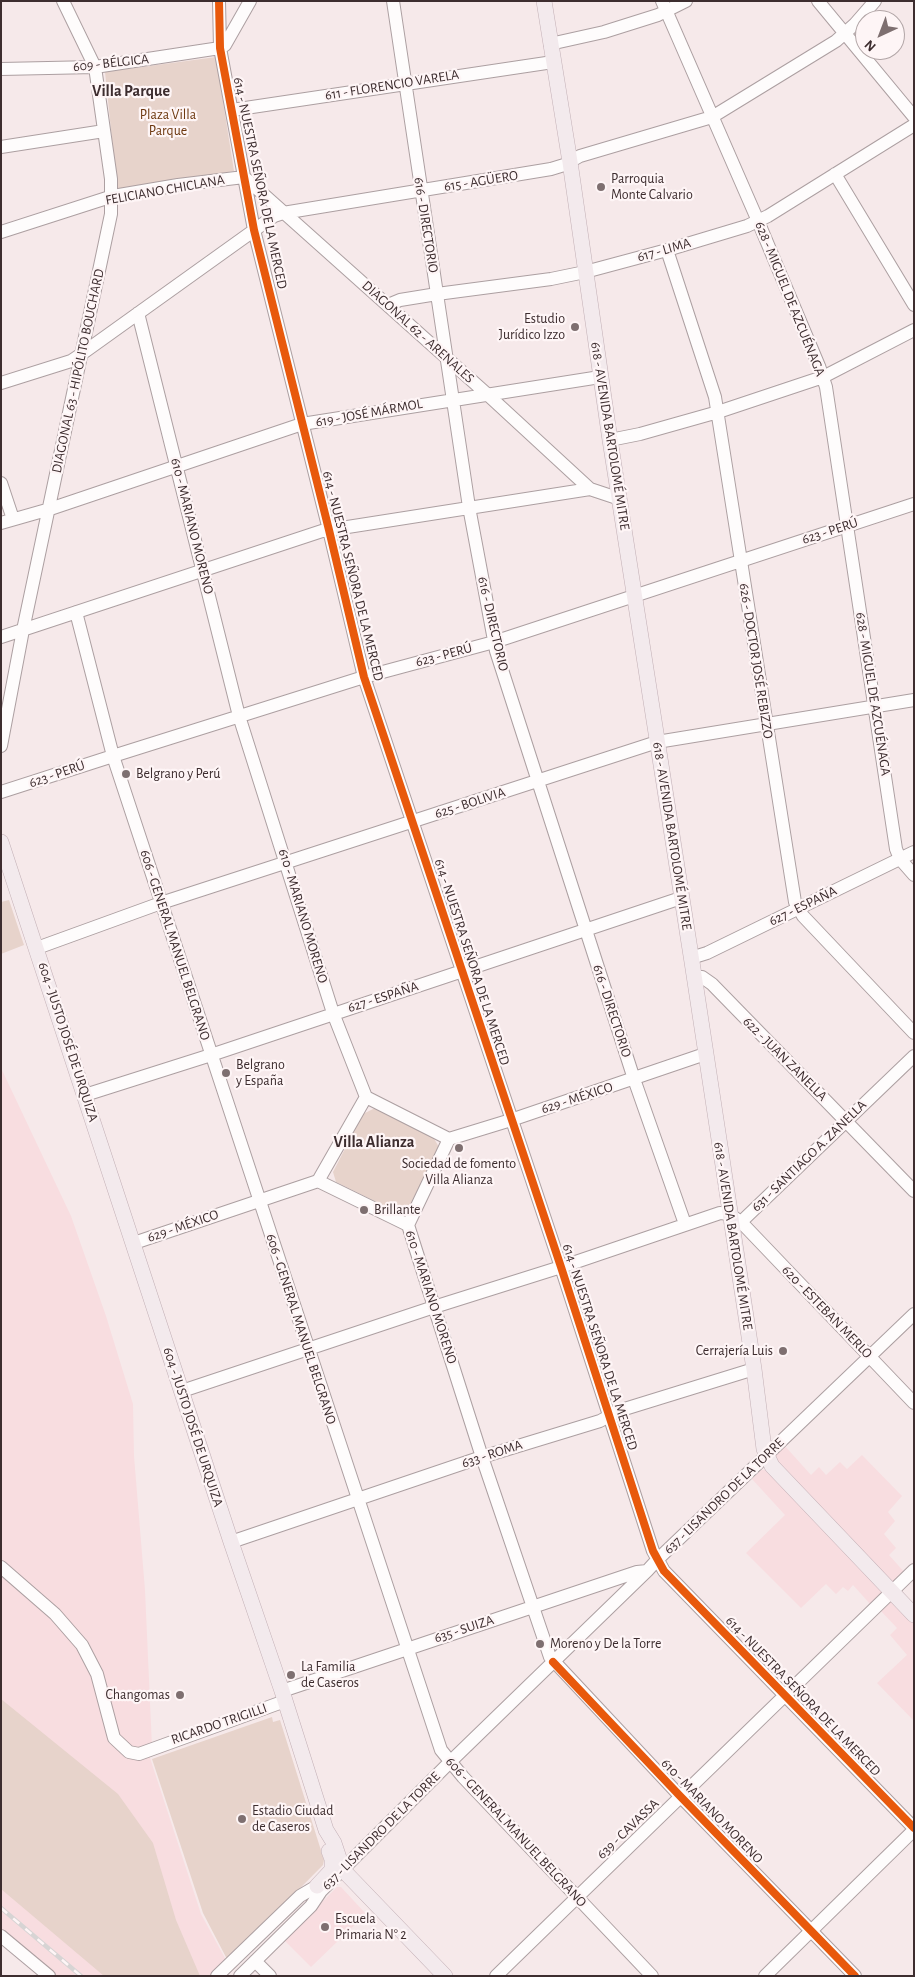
<!DOCTYPE html>
<html>
<head>
<meta charset="utf-8">
<style>
  body { margin:0 }
  #map { position:relative; width:915px; height:1977px; overflow:hidden; background:#f6e9ea; font-family:"Alegreya Sans",sans-serif }
  canvas { display:block }
  .frame { position:absolute; inset:0; border:2px solid #3d2d2f; pointer-events:none }
  .north { position:absolute; left:855px; top:10px; width:50px; height:50px; box-sizing:border-box; background:#fef5f6; border:1px solid #b1a5a6; border-radius:50%; rotate:223deg; font-size:14px; font-weight:700; line-height:20px; text-align:center; color:#3d2d2f }
  .north::after { content:''; display:block; margin:auto; width:18px; height:22px; background:#7e6f70; clip-path:polygon(50% 0,100% 100%,50% 72%,0 100%) }
</style>
</head>
<body>
<div id="map">
<canvas width="915" height="1977"></canvas>
<div class="frame"></div>
<div class="north">N</div>
</div>
<script>
const context = document.querySelector('canvas').getContext('2d');
context.lineJoin = 'round';
function fill(path, color) { context.fillStyle = color; context.fill(path, 'evenodd'); }
const poly = rows => new Path2D(rows.map(r => 'M' + r).join(''));
function trace(path, color, width, dash) { context.strokeStyle = color; context.lineWidth = width; context.lineCap = dash ? 'butt' : 'round'; context.setLineDash(dash || []); context.stroke(path); }
function label(font, color, halo, rows, align = 'center') {
  context.font = font + ' "Alegreya Sans",sans-serif'; context.lineWidth = 4.5; context.setLineDash([]); context.textBaseline = 'middle'; context.strokeStyle = halo; context.fillStyle = color; for (const [text, x, y, turn = 0] of rows) {
    context.save(); context.translate(x, y); context.rotate((+turn || 0) * Math.PI / 180); context.textAlign = isNaN(turn) ? turn : align; if (halo) context.strokeText(text, 0, 0); context.fillText(text, 0, 0); context.restore();
  }
}
const built = poly([
  [1,1068,71,1216,106,1316,133,1404,134,1456,145,1590,152,1747,150,1758,201,1914,227,1962,214,1976,57,1976,1,1929],
  [784,1445,811,1475,819,1467,826,1475,840,1462,847,1469,862,1455,902,1496,888,1512,895,1521,884,1534,896,1548,889,1555,906,1574,894,1583,891,1581,780,1466,775,1456],
  [761,1470,767,1470,884,1591,871,1605,853,1585,848,1591,843,1587,836,1594,826,1584,801,1608,746,1553,785,1515,752,1479],
  [891,1601,914,1623,914,1721,877,1683,907,1655,890,1635,897,1628,879,1609],
  [337,1887,341,1887,366,1914,311,1967,284,1940]
]);
const green = poly([
  [216,57,234,171,124,191,117,188,105,72],
  [9,900,24,945,1,954,1,902],
  [375,1108,432,1135,440,1149,410,1210,399,1213,336,1182,333,1172,363,1114],
  [1,1699,118,1794,153,1843,176,1920,200,1976,104,1976,1,1889],
  [272,1717,273,1722,280,1720,324,1860,323,1865,228,1961,203,1913,152,1759]
]);
const minor = poly([
  [219,1,220,48,254,230,329,530,364,677,561,1267,653,1551,664,1571,914,1828],
  [393,1,469,507,496,651,634,1079,685,1224],
  [662,1,758,221,819,366,826,387,896,849,900,859,914,875],
  [818,1,914,117],
  [550,44,604,32,658,15,686,1],
  [1,69,95,67,220,48,225,45,250,1],
  [232,110,553,62],
  [1,147,104,131],
  [835,174,914,305],
  [1,232,113,196,178,185,244,177,488,395,590,489],
  [667,250,715,397,795,902,803,916,914,1033],
  [388,305,400,300,437,294,551,279,585,272,667,250,747,226,768,216,914,125],
  [138,313,239,716,333,1013,366,1097],
  [1,383,71,361,80,355,274,216,283,213,551,169,564,165,580,156,712,117,836,41,855,24,875,1],
  [610,440,640,434,718,412,823,377,914,330],
  [1,483,13,519],
  [1,523,50,509,302,424,600,377],
  [76,612,113,756,441,1750,463,1777,652,1976],
  [1,637,322,531,590,489,620,499],
  [1,746,23,630,111,214,111,179,95,67,63,1],
  [1,792,113,756,364,677,494,642,914,504],
  [37,948,161,903,657,742,914,700],
  [691,958,707,953,914,852],
  [694,978,702,977,712,984,914,1191],
  [85,1095,211,1055,681,898],
  [366,1097,449,1139,511,1120,705,1054],
  [318,1181,408,1225,482,1457,550,1657,680,1796,855,1976],
  [318,1181,366,1097],
  [741,1222,914,1056],
  [408,1225,449,1139],
  [134,1243,318,1181],
  [182,1391,434,1307,561,1267,720,1213,729,1214,741,1222,914,1403],
  [231,1542,482,1457,600,1421,618,1411,754,1369],
  [1,1567,55,1614,82,1645,97,1674,114,1738,129,1752,139,1754,285,1701],
  [282,1691,637,1572,647,1571],
  [1,1936,49,1976],
  [255,1961,270,1976],
  [217,1976,300,1896,317,1886],
  [240,1976,311,1906,321,1891,450,1762,647,1571,657,1560,914,1314],
  [496,1976,914,1570],
  [765,1976,914,1830]
]);
const major = poly([
  [544,1,570,162,610,440,692,962,754,1369,764,1449,772,1466,914,1615],
  [1,842,231,1542,282,1691,326,1830,334,1843,343,1870,445,1976],
  [317,1886,332,1870,332,1859,329,1851]
]);
const rail = poly([
  [1,1908,81,1976]
]);
const cycleway = poly([
  [219,1,220,48,254,230,329,530,364,677,561,1267,653,1551,664,1571,914,1828],
  [553,1662,680,1796,855,1976]
]);
const markers = [
  [601,187,5,"#7e6f70"],
  [575,327,5,"#7e6f70"],
  [126,774,5,"#7e6f70"],
  [226,1073,5,"#7e6f70"],
  [459,1148,5,"#7e6f70"],
  [364,1210,5,"#7e6f70"],
  [783,1351,5,"#7e6f70"],
  [540,1644,5,"#7e6f70"],
  [291,1675,5,"#7e6f70"],
  [180,1695,5,"#7e6f70"],
  [242,1819,5,"#7e6f70"],
  [325,1927,5,"#7e6f70"]
];
const streetNames = [
  ["609 - BÉLGICA",111,63,-6],
  ["611 - FLORENCIO VARELA",392,85,-9],
  ["615 - AGÜERO",481,181,-9],
  ["614 - NUESTRA SEÑORA DE LA MERCED",260,183,78],
  ["FELICIANO CHICLANA",165,190,-10],
  ["616 - DIRECTORIO",426,225,81],
  ["617 - LIMA",664,250,-16],
  ["628 - MIGUEL DE AZCUÉNAGA",790,299,68],
  ["DIAGONAL 62 - ARENALES",418,332,42],
  ["DIAGONAL 63 - HIPÓLITO BOUCHARD",78,371,-78],
  ["619 - JOSÉ MÁRMOL",369,413,-10],
  ["618 - AVENIDA BARTOLOMÉ MITRE",610,436,81],
  ["610 - MARIANO MORENO",192,526,76],
  ["623 - PERÚ",830,531,-18],
  ["614 - NUESTRA SEÑORA DE LA MERCED",353,576,76],
  ["616 - DIRECTORIO",493,624,77],
  ["623 - PERÚ",444,655,-15],
  ["626 - DOCTOR JOSÉ REBIZZO",756,661,81],
  ["628 - MIGUEL DE AZCUÉNAGA",873,694,81],
  ["623 - PERÚ",57,774,-19],
  ["625 - BOLIVIA",470,803,-18],
  ["618 - AVENIDA BARTOLOMÉ MITRE",672,836,81],
  ["627 - ESPAÑA",803,906,-26],
  ["610 - MARIANO MORENO",303,916,73],
  ["606 - GENERAL MANUEL BELGRANO",175,945,72],
  ["614 - NUESTRA SEÑORA DE LA MERCED",472,962,72],
  ["627 - ESPAÑA",383,997,-18],
  ["616 - DIRECTORIO",612,1011,72],
  ["604 - JUSTO JOSÉ DE URQUIZA",68,1042,72],
  ["622 - JUAN ZANELLA",785,1059,45],
  ["629 - MÉXICO",577,1098,-18],
  ["631 - SANTIAGO A. ZANELLA",809,1156,-44],
  ["629 - MÉXICO",183,1226,-19],
  ["618 - AVENIDA BARTOLOMÉ MITRE",733,1236,81],
  ["610 - MARIANO MORENO",431,1297,72],
  ["620 - ESTEBAN MERLO",827,1312,46],
  ["606 - GENERAL MANUEL BELGRANO",301,1329,72],
  ["614 - NUESTRA SEÑORA DE LA MERCED",600,1347,72],
  ["604 - JUSTO JOSÉ DE URQUIZA",193,1427,72],
  ["633 - ROMA",492,1454,-18],
  ["637 - LISANDRO DE LA TORRE",724,1496,-44],
  ["635 - SUIZA",464,1629,-18],
  ["614 - NUESTRA SEÑORA DE LA MERCED",803,1696,46],
  ["RICARDO TRIGILLI",219,1724,-19],
  ["610 - MARIANO MORENO",712,1811,46],
  ["639 - CAVASSA",628,1829,-44],
  ["637 - LISANDRO DE LA TORRE",381,1831,-45],
  ["606 - GENERAL MANUEL BELGRANO",516,1832,47]
];
const parkNames = [
  ["Plaza Villa",168,115],
  ["Parque",168,131]
];
const poiNames = [
  ["Parroquia",611,179],
  ["Monte Calvario",611,195],
  ["Estudio",565,319,"right"],
  ["Jurídico Izzo",565,335,"right"],
  ["Belgrano y Perú",136,774],
  ["Belgrano",236,1065],
  ["y España",236,1081],
  ["Sociedad de fomento",459,1164,"center"],
  ["Villa Alianza",459,1180,"center"],
  ["Brillante",374,1210],
  ["Cerrajería Luis",773,1351,"right"],
  ["Moreno y De la Torre",550,1644],
  ["La Familia",301,1667],
  ["de Caseros",301,1683],
  ["Changomas",170,1695,"right"],
  ["Estadio Ciudad",252,1811],
  ["de Caseros",252,1827],
  ["Escuela",335,1919],
  ["Primaria N° 2",335,1935]
];
const quarterNames = [
  ["Villa Parque",131,91],
  ["Villa Alianza",374,1142]
];
fill(built, '#f8dde0');
fill(green, '#e7d3cb');
trace(minor, '#ac9fa1', 14);
trace(major, '#c2afb5', 16);
trace(minor, '#fefcfc', 12);
trace(major, '#f3eaed', 15);
trace(rail, '#d7d4d4', 4.5);
trace(rail, '#fef5f6', 2.5, [8]);
trace(cycleway, '#e8590c', 8);
for (const [x, y, r, color] of markers) { const dot = new Path2D(); dot.arc(x, y, r, 0, 2 * Math.PI); context.fillStyle = color; context.fill(dot); trace(dot, '#fef5f6', 2); }
label('14px', '#3d2d2f', '#fef5f6', streetNames);
label('14px', '#6d380f', '#fef5f6', parkNames);
label('14px', '#3d2d2f', '#fef5f6', poiNames, 'left');
label('bold 16px', '#3d2d2f', '#fef5f6', quarterNames);
</script>
</body>
</html>
